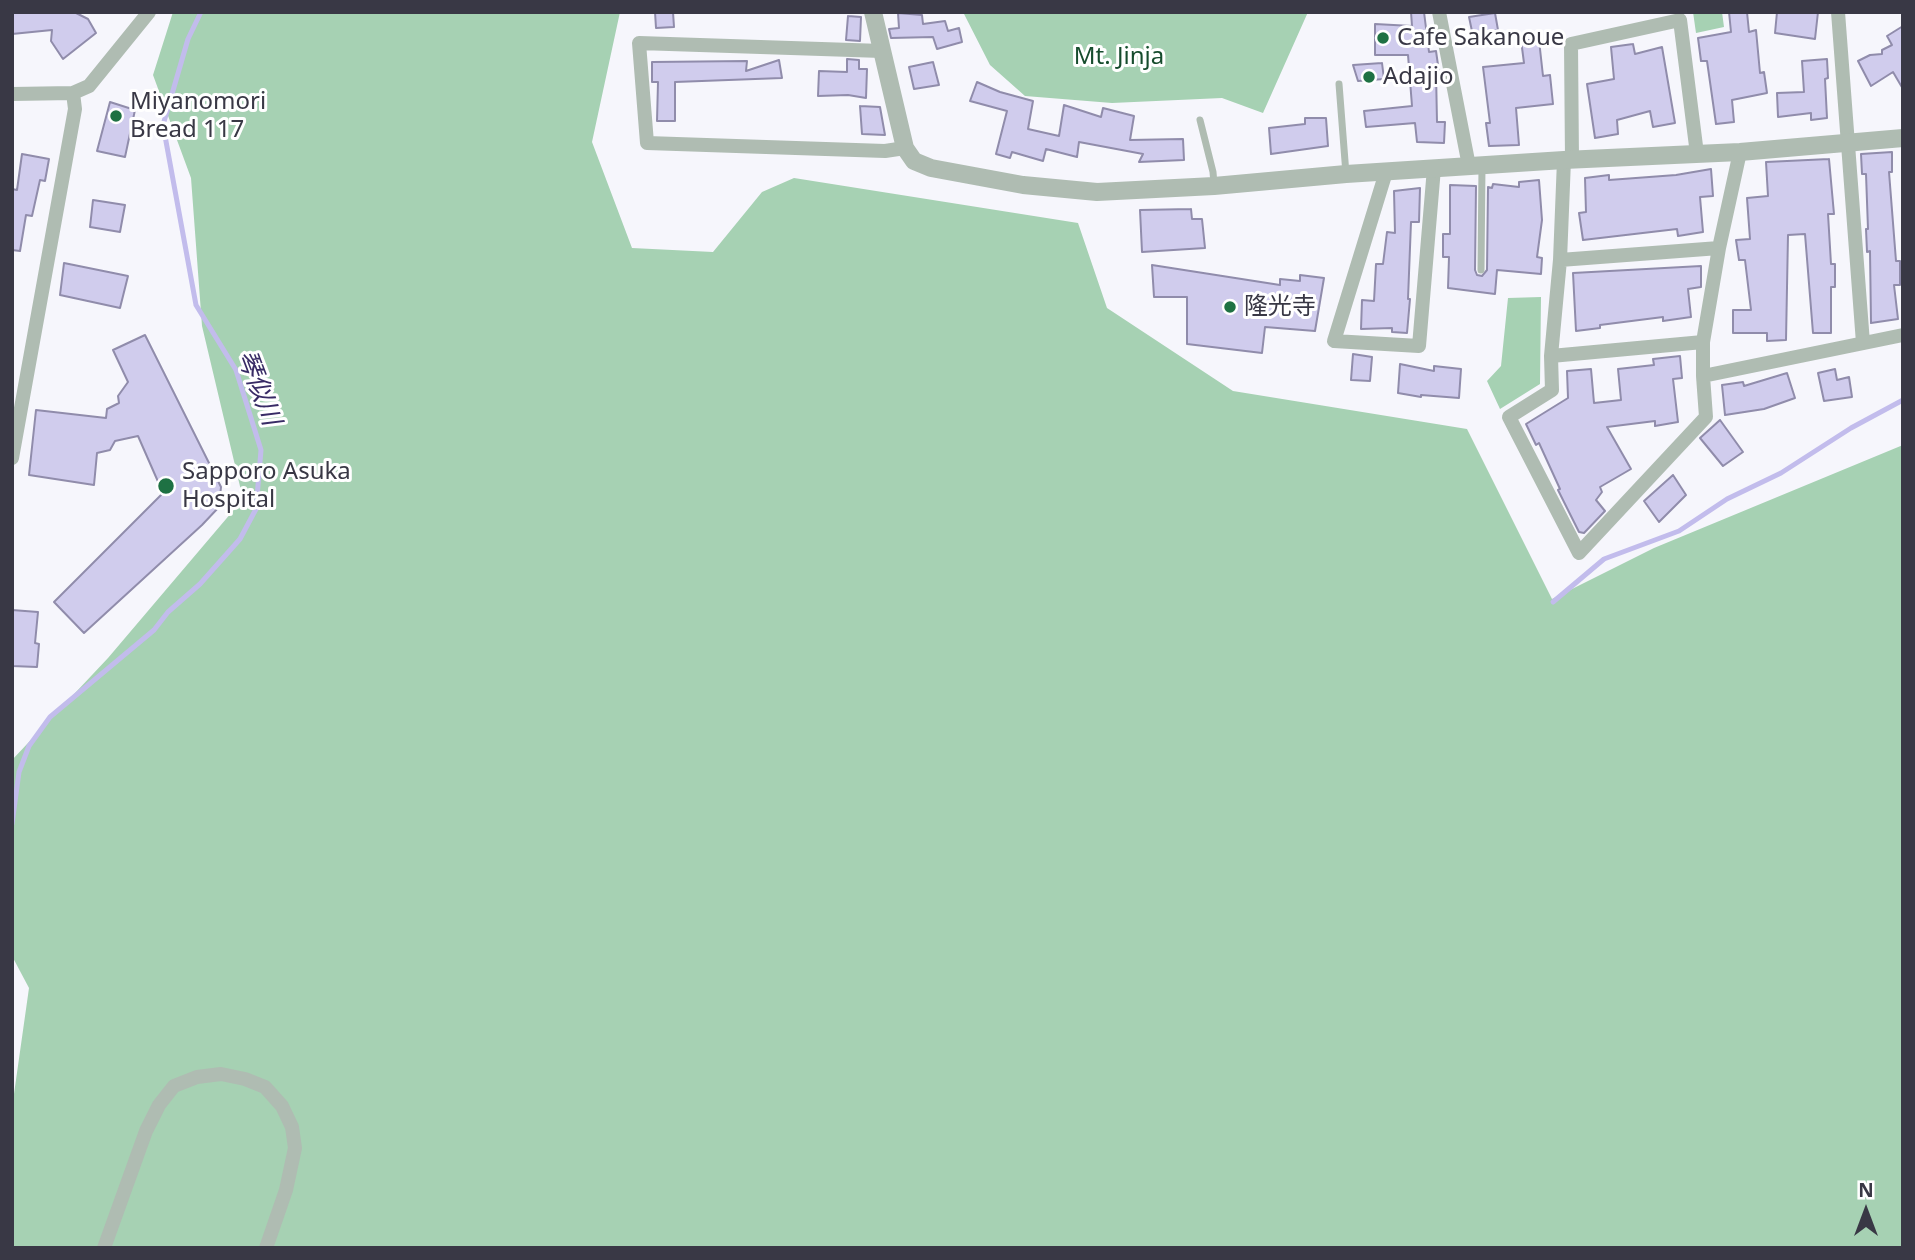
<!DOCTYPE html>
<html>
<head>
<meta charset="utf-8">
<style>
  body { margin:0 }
  #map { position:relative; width:1915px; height:1260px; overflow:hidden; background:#f6f6fc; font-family:"Noto Sans",sans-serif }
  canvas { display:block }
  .frame { position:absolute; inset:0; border:14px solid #393845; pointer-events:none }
  .north { position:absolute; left:1831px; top:1176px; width:70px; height:70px; -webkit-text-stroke:5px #fff; paint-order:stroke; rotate:0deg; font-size:19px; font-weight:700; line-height:28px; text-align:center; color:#393845 }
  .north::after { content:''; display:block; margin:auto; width:24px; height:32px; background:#393845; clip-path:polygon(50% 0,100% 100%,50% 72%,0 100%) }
</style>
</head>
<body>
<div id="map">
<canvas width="1915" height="1260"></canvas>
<div class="frame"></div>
<div class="north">N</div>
</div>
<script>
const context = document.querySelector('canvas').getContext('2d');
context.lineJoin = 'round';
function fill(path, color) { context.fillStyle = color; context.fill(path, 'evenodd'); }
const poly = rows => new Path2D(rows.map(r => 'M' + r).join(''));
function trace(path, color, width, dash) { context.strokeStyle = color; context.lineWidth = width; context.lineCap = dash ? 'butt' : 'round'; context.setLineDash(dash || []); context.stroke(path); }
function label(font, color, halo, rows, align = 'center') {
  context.font = font + ' "Noto Sans","Noto Sans JP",sans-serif'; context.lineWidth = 6; context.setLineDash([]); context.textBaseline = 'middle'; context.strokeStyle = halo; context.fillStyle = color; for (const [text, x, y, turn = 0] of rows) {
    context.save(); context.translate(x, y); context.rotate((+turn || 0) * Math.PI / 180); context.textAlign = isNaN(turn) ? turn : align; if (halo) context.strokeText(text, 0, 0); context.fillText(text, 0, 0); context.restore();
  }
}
const green = poly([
  [173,12,620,12,592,142,632,248,713,252,762,192,794,178,1078,223,1107,308,1233,391,1467,429,1552,599,1654,548,1903,445,1903,1248,12,1248,12,1108,29,988,12,956,12,760,108,658,243,499,202,326,191,178,153,75],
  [963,12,1308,12,1263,113,1222,98,1112,103,1025,96,990,65],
  [1693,12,1722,12,1724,27,1696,33],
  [1541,297,1540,384,1500,409,1487,381,1501,366,1508,298]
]);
const stream = poly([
  [1553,602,1604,559,1679,531,1727,499,1781,473,1851,428,1903,400],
  [12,824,19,772,29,746,50,717,154,630,168,612,200,584,240,539,256,509,261,450,236,370,196,305,163,125,188,39,201,12]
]);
const building = poly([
  [12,12,74,12,88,19,96,33,63,59,51,41,52,30,12,34,12,12],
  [655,12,673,12,674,27,656,28,655,12],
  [1411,12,1424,12,1429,52,1436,51,1439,72,1436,72,1437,122,1445,122,1444,143,1417,142,1415,123,1366,127,1364,111,1412,106,1408,55,1375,55,1375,24,1412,26,1411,12],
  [1729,12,1747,12,1749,32,1756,30,1760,73,1764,72,1767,93,1732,100,1734,122,1716,124,1707,61,1701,61,1698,38,1731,32,1729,12],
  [1777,12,1818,12,1815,39,1775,33,1777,12],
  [898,13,922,15,923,24,945,21,948,31,959,28,962,42,937,49,933,37,891,38,889,29,899,28,898,13],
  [1495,13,1498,30,1473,36,1469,17,1495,13],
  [848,16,861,17,860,41,846,40,848,16],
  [1903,26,1903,89,1893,72,1871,86,1858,61,1870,55,1882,54,1882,50,1892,45,1887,36,1903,26],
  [1521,40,1539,40,1543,76,1550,75,1553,104,1516,108,1519,145,1489,146,1486,123,1490,123,1483,67,1524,63,1521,40],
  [1633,44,1635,54,1662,47,1675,123,1653,127,1650,111,1617,120,1618,134,1595,138,1587,84,1614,79,1611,47,1633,44],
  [847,59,859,60,859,69,867,69,866,98,848,95,818,96,819,71,847,72,847,59],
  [1827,59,1828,78,1825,79,1827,118,1811,120,1811,113,1778,117,1777,93,1804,92,1802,61,1827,59],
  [779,60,782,78,675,82,675,121,657,121,658,82,652,82,652,62,747,61,746,71,779,60],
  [933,62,939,85,914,89,909,67,933,62],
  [1382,63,1384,79,1358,81,1353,65,1382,63],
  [977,82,1000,92,1033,101,1028,129,1059,136,1064,105,1101,117,1103,108,1134,116,1130,140,1183,139,1184,160,1139,162,1143,154,1079,142,1077,157,1046,149,1043,161,1012,152,1010,158,996,154,1007,111,970,101,977,82],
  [110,102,135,110,125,157,97,151,110,102],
  [860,106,880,107,885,135,862,134,860,106],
  [1305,118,1326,118,1328,146,1271,154,1269,128,1305,124,1305,118],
  [1892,152,1892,172,1889,172,1896,261,1900,261,1900,285,1894,285,1898,319,1871,323,1870,251,1867,252,1866,229,1868,229,1866,174,1862,174,1861,154,1892,152],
  [22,154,49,159,45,181,40,180,32,216,26,215,20,251,12,250,12,189,17,190,22,154],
  [1829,159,1834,214,1828,214,1831,264,1835,264,1835,287,1831,287,1831,333,1813,333,1805,234,1788,235,1786,340,1767,341,1767,333,1733,333,1733,310,1751,310,1745,260,1739,260,1736,240,1750,239,1747,198,1768,196,1766,162,1829,159],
  [1711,169,1713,196,1700,197,1703,232,1678,236,1677,229,1583,240,1579,213,1586,212,1585,178,1609,175,1609,180,1676,175,1711,169],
  [1539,180,1542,220,1537,257,1542,258,1541,274,1497,270,1495,294,1448,288,1449,257,1443,257,1443,234,1450,234,1450,185,1476,186,1475,270,1477,275,1482,276,1487,270,1488,187,1492,188,1493,184,1519,187,1519,182,1539,180],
  [1420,188,1419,222,1411,222,1408,299,1410,299,1407,333,1392,332,1392,328,1361,329,1362,300,1374,301,1376,264,1383,264,1387,232,1395,233,1394,191,1420,188],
  [93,200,125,205,120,232,90,227,93,200],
  [1191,209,1192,219,1202,219,1205,248,1142,252,1140,210,1191,209],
  [64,263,128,276,120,308,60,295,64,263],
  [1152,265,1280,285,1280,279,1300,281,1300,275,1324,278,1315,331,1265,327,1262,353,1187,344,1187,297,1154,297,1152,265],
  [1701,266,1701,287,1688,289,1691,317,1663,321,1663,317,1600,325,1600,328,1576,331,1573,273,1701,266],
  [145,335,221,487,219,507,202,525,84,633,54,602,163,493,138,436,115,441,110,450,97,453,94,485,29,475,36,410,106,418,107,409,119,403,118,396,128,382,113,350,145,335],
  [1353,354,1372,357,1370,381,1351,380,1353,354],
  [1680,356,1682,378,1673,379,1678,422,1655,426,1655,421,1607,427,1631,469,1600,487,1602,492,1596,500,1605,511,1584,533,1579,532,1558,490,1560,489,1539,443,1536,445,1526,424,1568,398,1567,371,1591,369,1594,403,1621,400,1618,369,1654,365,1653,359,1680,356],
  [1400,364,1434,371,1434,366,1461,369,1459,398,1421,395,1421,397,1398,393,1400,364],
  [1835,369,1837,380,1849,377,1852,397,1824,401,1818,373,1835,369],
  [1787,373,1795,398,1764,409,1725,415,1722,385,1743,382,1744,386,1787,373],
  [1720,420,1743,452,1723,466,1700,438,1720,420],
  [1673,475,1686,495,1659,522,1644,501,1673,475],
  [12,610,38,612,35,643,39,644,37,667,12,666,12,610]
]);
const service = poly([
  [1339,84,1346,174],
  [1200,120,1213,172,1214,184],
  [1481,270,1482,166]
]);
const minor = poly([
  [1439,12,1469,166],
  [1838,12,1863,343],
  [882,51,639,43,647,143,885,151,905,148],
  [12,94,73,93,89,86,149,12],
  [1564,160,1560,260,1551,356,1552,390,1509,417,1579,553,1706,417,1703,376,1903,335],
  [1572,160,1571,44,1680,20,1697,154],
  [1386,172,1334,341,1419,346,1434,168],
  [1560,260,1719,248],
  [1551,356,1703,342],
  [1703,376,1703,342,1719,248,1740,152],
  [12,458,75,109,73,93],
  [104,1248,146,1131,159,1105,174,1086,197,1077,221,1074,245,1079,265,1087,282,1106,292,1127,295,1148,286,1190,266,1248]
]);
const tertiary = poly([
  [873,12,905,148,914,161,931,168,1023,185,1097,192,1214,186,1346,174,1564,160,1740,152,1903,138]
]);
const markers = [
  [1383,38,7,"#1e7143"],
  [1369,77,7,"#1e7143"],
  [116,116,7,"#1e7143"],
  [1230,307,7,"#1e7143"],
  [166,486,9,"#1e7143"]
];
const poiNames = [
  ["Cafe Sakanoue",1397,38],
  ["Adajio",1383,77],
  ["Miyanomori",130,102],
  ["Bread 117",130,130],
  ["隆光寺",1244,307],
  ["Sapporo Asuka",182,472],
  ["Hospital",182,500]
];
const parkNames = [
  ["Mt. Jinja",1119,57]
];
const waterNames = [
  ["琴似川",258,388,69]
];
fill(green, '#a6d1b3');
trace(stream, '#c2bcec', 5);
fill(building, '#d0cced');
trace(building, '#908cab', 2);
trace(service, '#afbcb2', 7);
trace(minor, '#afbcb2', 14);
trace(tertiary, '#afbcb2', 18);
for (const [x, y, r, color] of markers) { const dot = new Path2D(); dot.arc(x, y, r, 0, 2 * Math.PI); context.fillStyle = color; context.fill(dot); trace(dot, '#fff', 2.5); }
label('24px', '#393845', '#fff', poiNames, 'left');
label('24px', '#164c2d', '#fff', parkNames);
label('italic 26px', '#382b65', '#fff', waterNames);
</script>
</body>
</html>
